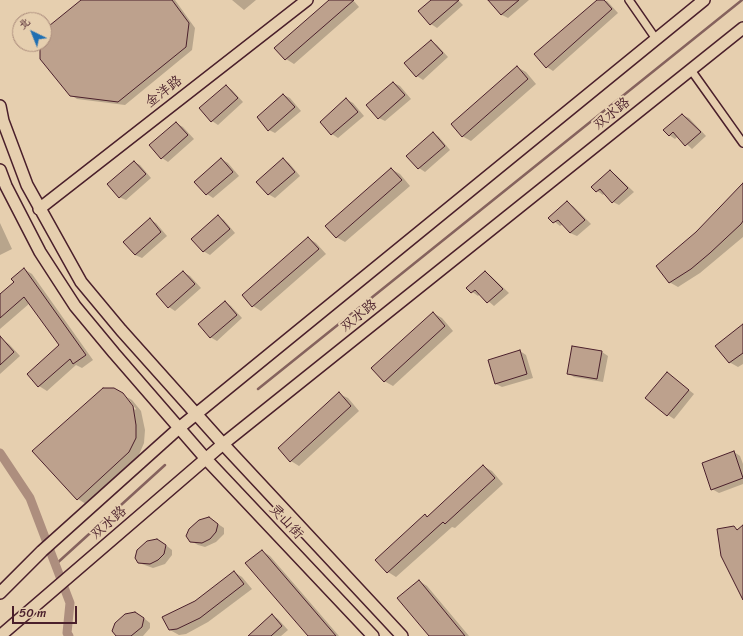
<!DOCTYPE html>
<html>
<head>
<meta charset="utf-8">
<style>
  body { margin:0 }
  #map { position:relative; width:743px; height:636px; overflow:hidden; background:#e6cfaf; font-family:Sriracha,"LXGW WenKai TC",sans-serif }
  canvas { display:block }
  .north { position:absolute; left:12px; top:12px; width:40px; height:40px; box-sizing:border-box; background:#e6cfaf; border:1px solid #a8897a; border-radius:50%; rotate:317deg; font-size:11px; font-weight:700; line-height:16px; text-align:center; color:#4a1f2b }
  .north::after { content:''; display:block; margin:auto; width:14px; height:18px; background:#1f6fb2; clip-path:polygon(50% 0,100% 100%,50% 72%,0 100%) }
  .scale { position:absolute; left:12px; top:606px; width:65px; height:18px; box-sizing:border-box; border:2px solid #4a1f2b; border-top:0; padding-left:5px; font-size:12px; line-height:14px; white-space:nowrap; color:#4a1f2b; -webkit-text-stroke:3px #e6cfaf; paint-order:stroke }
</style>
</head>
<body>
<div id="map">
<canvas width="743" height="636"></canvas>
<div class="north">北</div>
<div class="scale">50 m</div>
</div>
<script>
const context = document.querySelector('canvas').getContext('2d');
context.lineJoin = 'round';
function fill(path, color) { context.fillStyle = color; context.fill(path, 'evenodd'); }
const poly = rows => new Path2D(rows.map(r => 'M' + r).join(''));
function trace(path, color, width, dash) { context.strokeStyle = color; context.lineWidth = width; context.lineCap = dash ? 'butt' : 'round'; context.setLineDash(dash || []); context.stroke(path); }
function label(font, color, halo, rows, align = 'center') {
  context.font = font + ' Sriracha,"LXGW WenKai TC",sans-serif'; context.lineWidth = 4; context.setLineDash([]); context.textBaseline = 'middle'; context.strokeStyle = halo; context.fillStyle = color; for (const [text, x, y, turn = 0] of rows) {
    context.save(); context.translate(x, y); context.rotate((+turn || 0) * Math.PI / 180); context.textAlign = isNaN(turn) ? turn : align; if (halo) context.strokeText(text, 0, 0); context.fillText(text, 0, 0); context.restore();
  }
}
const shadow = poly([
  [83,0,175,0,195,28,192,50,125,105,77,99,71,95,41,44,44,44,44,31],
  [232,0,256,0,244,10],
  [330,0,353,0,359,7,294,64,286,59],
  [433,0,458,0,463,5,437,28,431,24],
  [493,0,529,0,508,18,502,15,491,2],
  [598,0,607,1,618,13,553,71,547,67],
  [431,41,437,45,448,57,423,80,417,76],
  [517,67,526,72,536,84,471,141,462,136],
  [394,83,400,86,411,99,385,121,379,118],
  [226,86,232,90,243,102,218,125,212,121],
  [284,95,290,98,301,111,275,133,269,130],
  [346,99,353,103,364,116,338,138,332,134],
  [682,115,689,118,706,136,692,149,678,136,675,139,669,135],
  [176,123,183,127,194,139,168,162,162,158],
  [433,133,439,137,450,150,425,172,419,168],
  [221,159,228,163,239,176,213,198,207,194,196,182],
  [283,159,289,163,300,176,275,198,268,194],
  [134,162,140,165,151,178,126,200,119,197],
  [391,169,400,174,410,186,345,242,336,237],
  [610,171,616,175,634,192,619,205,613,202,605,193,603,195,592,187],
  [743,189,743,237,700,273,678,287,669,282,705,225],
  [567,202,573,206,591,224,577,236,570,233,563,224,560,226,550,218],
  [218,216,224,220,235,233,210,255,203,251],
  [150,220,156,223,167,236,142,258,135,255],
  [0,223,12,249,0,255],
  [308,238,316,243,326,254,261,311,253,306],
  [24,269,32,274,93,360,82,368,76,365,47,391,39,386,28,374,61,345,30,303,0,329,0,296,15,283],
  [183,272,190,276,201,288,175,311,169,307],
  [485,272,491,276,509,293,494,306,480,294,478,296,467,288],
  [225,302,231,306,242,318,217,341,210,337],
  [433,313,442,318,453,331,393,386,384,381],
  [743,327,743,364,738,367,729,362],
  [3,340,9,344,20,356,0,374,0,342],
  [573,347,602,352,608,356,603,382,574,377,568,373],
  [520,351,526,355,533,378,502,387,496,384],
  [667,373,694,394,674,419,668,415],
  [123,394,135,410,136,409,127,397,132,400,141,411,145,430,144,443,138,457,86,504,78,499],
  [339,394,348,398,359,411,299,466,291,461],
  [734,452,740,456,743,464,743,484,719,493,712,489],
  [483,466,492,471,503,484,455,528,452,527,396,577,388,572,377,560,425,515,428,517],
  [199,520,215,522,224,528,224,534,216,542,205,547,198,545,191,541,187,536,193,525],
  [163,543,172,550,172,555,165,564,153,568,139,563],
  [262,551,270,556,339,636,310,636],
  [234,572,242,577,252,589,208,622,186,634,179,635,170,630,196,602],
  [419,581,427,586,469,636,430,636],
  [272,615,278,619,288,630,281,636,250,636],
  [141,616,150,623,150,628,143,636,118,636]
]);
const stream = poly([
  [258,389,742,0],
  [55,565,165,465]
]);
const canal = poly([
  [0,453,30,498,70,603,67,633,69,636]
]);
const building = poly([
  [81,0,172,0,189,23,186,47,118,102,70,96,40,59,40,44,44,44,44,30,81,0],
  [329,0,354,0,285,60,274,48,329,0],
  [431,0,459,0,430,25,418,11,431,0],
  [488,0,519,0,501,15,488,0],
  [597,0,604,0,612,9,546,68,534,54,597,0],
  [431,40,443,53,416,77,404,63,431,40],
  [517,66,528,79,462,137,451,124,517,66],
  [393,82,405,95,378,119,366,105,393,82],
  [226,85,238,98,211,122,199,108,226,85],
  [283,94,295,107,268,131,257,117,283,94],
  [346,98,358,112,331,135,320,122,346,98],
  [682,114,701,132,685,146,673,132,669,136,663,130,682,114],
  [176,122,188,135,161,159,149,145,176,122],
  [433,132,445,146,418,169,406,156,433,132],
  [221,158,233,172,206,195,194,182,221,158],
  [283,158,295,172,268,195,256,182,283,158],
  [134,161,146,174,119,198,107,184,134,161],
  [391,168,402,180,336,238,325,226,391,168],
  [610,170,628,188,612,203,600,189,596,192,591,187,610,170],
  [743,183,743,221,741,224,710,253,691,269,669,283,656,266,696,232,743,183],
  [567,201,585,220,570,233,558,220,553,223,548,218,567,201],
  [218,215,230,229,203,252,191,239,218,215],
  [150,218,161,232,135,255,123,242,150,218],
  [308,237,319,249,252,307,242,295,308,237],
  [24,268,86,355,73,364,70,359,38,387,27,374,59,345,24,297,0,318,0,294,14,282,11,279,24,268],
  [183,271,195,284,168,308,156,294,183,271],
  [485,271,503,289,487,303,475,290,471,293,466,288,485,271],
  [225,301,237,315,210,338,198,324,225,301],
  [433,312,445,326,384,382,371,368,433,312],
  [743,324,743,353,729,363,715,346,743,324],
  [0,336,14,352,0,365,0,336],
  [572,346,602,351,597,379,567,374,572,346],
  [520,350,527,374,495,384,488,360,520,350],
  [667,372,689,390,667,416,645,398,667,372],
  [103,388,114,388,123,393,133,406,136,425,136,438,129,452,77,500,32,451,103,388],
  [339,392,351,406,290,462,278,448,339,392],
  [734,451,743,478,711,490,702,463,734,451],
  [483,465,495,478,445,524,443,522,387,573,375,560,425,514,427,517,483,465],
  [209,517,218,524,216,532,210,539,202,543,190,542,186,536,189,529,199,520,209,517],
  [743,525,743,600,721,556,717,529,734,526,737,530,743,525],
  [157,539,166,545,164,554,158,560,150,564,138,563,135,558,137,550,147,541,157,539],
  [262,550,336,636,308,636,245,563,262,550],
  [234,571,244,584,200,618,177,629,169,630,162,617,195,601,234,571],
  [419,580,465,636,429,636,397,598,419,580],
  [135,612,144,618,142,627,131,636,116,636,112,631,115,623,125,614,135,612],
  [272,614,282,626,271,636,248,636,272,614]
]);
const street = poly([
  [629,0,656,39],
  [691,70,743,143]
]);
const secondary = poly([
  [0,106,3,121,27,185,81,282,121,330,223,444,402,636],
  [0,170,6,186,40,252,75,306,114,353,206,459,373,636],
  [39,209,307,0],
  [0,593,42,551,179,428,704,0],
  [0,636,223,444,743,28]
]);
const streetNames = [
  ["金洋路",164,92,-38],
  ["双水路",612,114,-39],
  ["双水路",359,316,-39],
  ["灵山街",286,522,47],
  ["双水路",109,523,-41]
];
fill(shadow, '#0003');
trace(stream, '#85625d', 2.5);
trace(canal, '#ad8e7e', 9);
fill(building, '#bda18d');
trace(building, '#4a1f2b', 1);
trace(street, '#4a1f2b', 10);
trace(secondary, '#4a1f2b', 14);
trace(street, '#e6cfaf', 7);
trace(secondary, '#e6cfaf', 11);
label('14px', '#4a1f2b', '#e6cfaf', streetNames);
</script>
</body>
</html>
